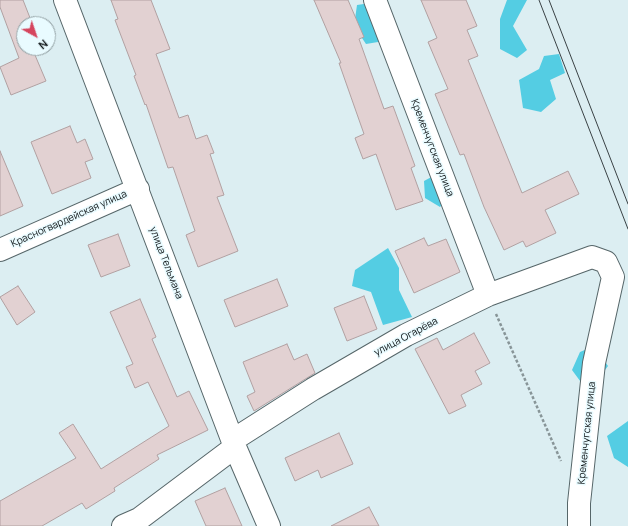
<!DOCTYPE html>
<html>
<head>
<meta charset="utf-8">
<style>
  body { margin:0 }
  #map { position:relative; width:628px; height:526px; overflow:hidden; background:#dceef2; font-family:Manrope,sans-serif }
  canvas { display:block }
  .north { position:absolute; left:16px; top:16px; width:40px; height:40px; box-sizing:border-box; background:#e9fbff; border:1px solid #919fa2; border-radius:50%; rotate:140deg; font-size:11px; font-weight:700; line-height:16px; text-align:center; color:#0e1416 }
  .north::after { content:''; display:block; margin:auto; width:14px; height:18px; background:#d5455e; clip-path:polygon(50% 0,100% 100%,50% 72%,0 100%) }
</style>
</head>
<body>
<div id="map">
<canvas width="628" height="526"></canvas>
<div class="north">N</div>
</div>
<script>
const context = document.querySelector('canvas').getContext('2d');
context.lineJoin = 'round';
function fill(path, color) { context.fillStyle = color; context.fill(path, 'evenodd'); }
const poly = rows => new Path2D(rows.map(r => 'M' + r).join(''));
function trace(path, color, width, dash) { context.strokeStyle = color; context.lineWidth = width; context.lineCap = dash ? 'butt' : 'round'; context.setLineDash(dash || []); context.stroke(path); }
function label(font, color, halo, rows, align = 'center') {
  context.font = font + ' Manrope,sans-serif'; context.lineWidth = 3; context.setLineDash([]); context.textBaseline = 'middle'; context.strokeStyle = halo; context.fillStyle = color; for (const [text, x, y, turn = 0] of rows) {
    context.save(); context.translate(x, y); context.rotate((+turn || 0) * Math.PI / 180); context.textAlign = isNaN(turn) ? turn : align; if (halo) context.strokeText(text, 0, 0); context.fillText(text, 0, 0); context.restore();
  }
}
const forest = poly([
  [507,0,527,0,513,26,527,50,517,58,500,49,500,19],
  [377,2,386,24,378,42,366,44,354,26,357,5],
  [559,54,565,73,550,80,556,99,541,112,523,108,519,80,539,69,544,56],
  [437,174,455,191,440,207,425,198,424,181],
  [388,248,399,268,399,290,412,317,383,325,371,292,352,286,355,270],
  [594,346,608,366,596,382,583,385,572,370,580,352],
  [628,421,628,467,614,458,607,436]
]);
const building = poly([
  [0,0,23,0,32,23,24,24,23,27,24,48,32,48,46,81,11,95,0,67,19,58,0,7,0,0],
  [111,0,151,0,170,49,156,54,179,118,188,115,196,139,207,135,214,153,210,154,224,195,217,197,238,251,198,267,186,235,195,231,173,167,168,168,146,104,145,105,134,76,136,75,115,20,118,19,111,0],
  [314,0,348,0,364,37,359,39,384,109,393,106,415,166,411,168,423,201,396,210,376,154,363,159,355,138,364,134,339,63,341,63,314,0],
  [421,0,466,0,477,26,467,30,478,56,468,60,522,193,568,171,579,194,545,210,556,233,526,247,523,241,504,250,484,207,464,154,460,155,435,94,448,89,428,42,437,38,421,0],
  [70,126,77,143,85,139,93,159,85,162,91,178,52,194,31,142,70,126],
  [0,151,23,206,0,216,0,151],
  [118,234,130,266,101,277,88,245,118,234],
  [424,238,428,246,446,239,460,272,414,293,395,251,424,238],
  [277,279,288,306,235,327,224,300,277,279],
  [18,286,35,312,17,325,0,297,18,286],
  [364,296,377,329,347,341,334,308,364,296],
  [140,299,156,337,152,339,177,397,189,391,208,430,157,455,159,459,114,488,115,491,86,509,82,503,42,526,0,526,0,501,76,458,59,433,73,424,101,469,169,426,148,382,135,388,126,367,133,364,110,312,140,299],
  [474,333,490,363,475,371,482,384,461,395,466,406,449,414,415,349,437,338,443,350,474,333],
  [287,344,294,360,307,354,315,373,254,411,247,396,255,392,243,362,287,344],
  [339,433,353,464,321,478,318,470,295,481,285,458,339,433],
  [225,488,242,526,206,526,195,501,225,488],
  [369,507,379,526,331,526,369,507]
]);
const path = poly([
  [496,314,561,461]
]);
const street = poly([
  [65,0,235,447,269,526],
  [375,0,488,295],
  [0,250,138,189],
  [233,440,313,389,406,335,488,295,592,257,606,262,613,277,594,363,579,503,579,526],
  [123,526,139,519,235,447]
]);
const tram = poly([
  [539,0,628,229],
  [549,0,628,204]
]);
const streetNames = [
  ["Кременчугская улица",432,148,69],
  ["Красногвардейская улица",69,219,-24],
  ["улица Тельмана",166,263,69],
  ["улица Огарёва",406,337,-28],
  ["Кременчугская улица",587,433,-84]
];
fill(forest, '#54cde3');
fill(building, '#e2d1d2');
trace(building, '#b1a0a1', 1);
trace(street, '#566669', 24);
trace(path, '#889598', 2.5, [3, 2]);
trace(street, '#fff', 22);
trace(tram, '#3a4245', 1);
label('10px', '#0e1416', '#e9fbff', streetNames);
</script>
</body>
</html>
